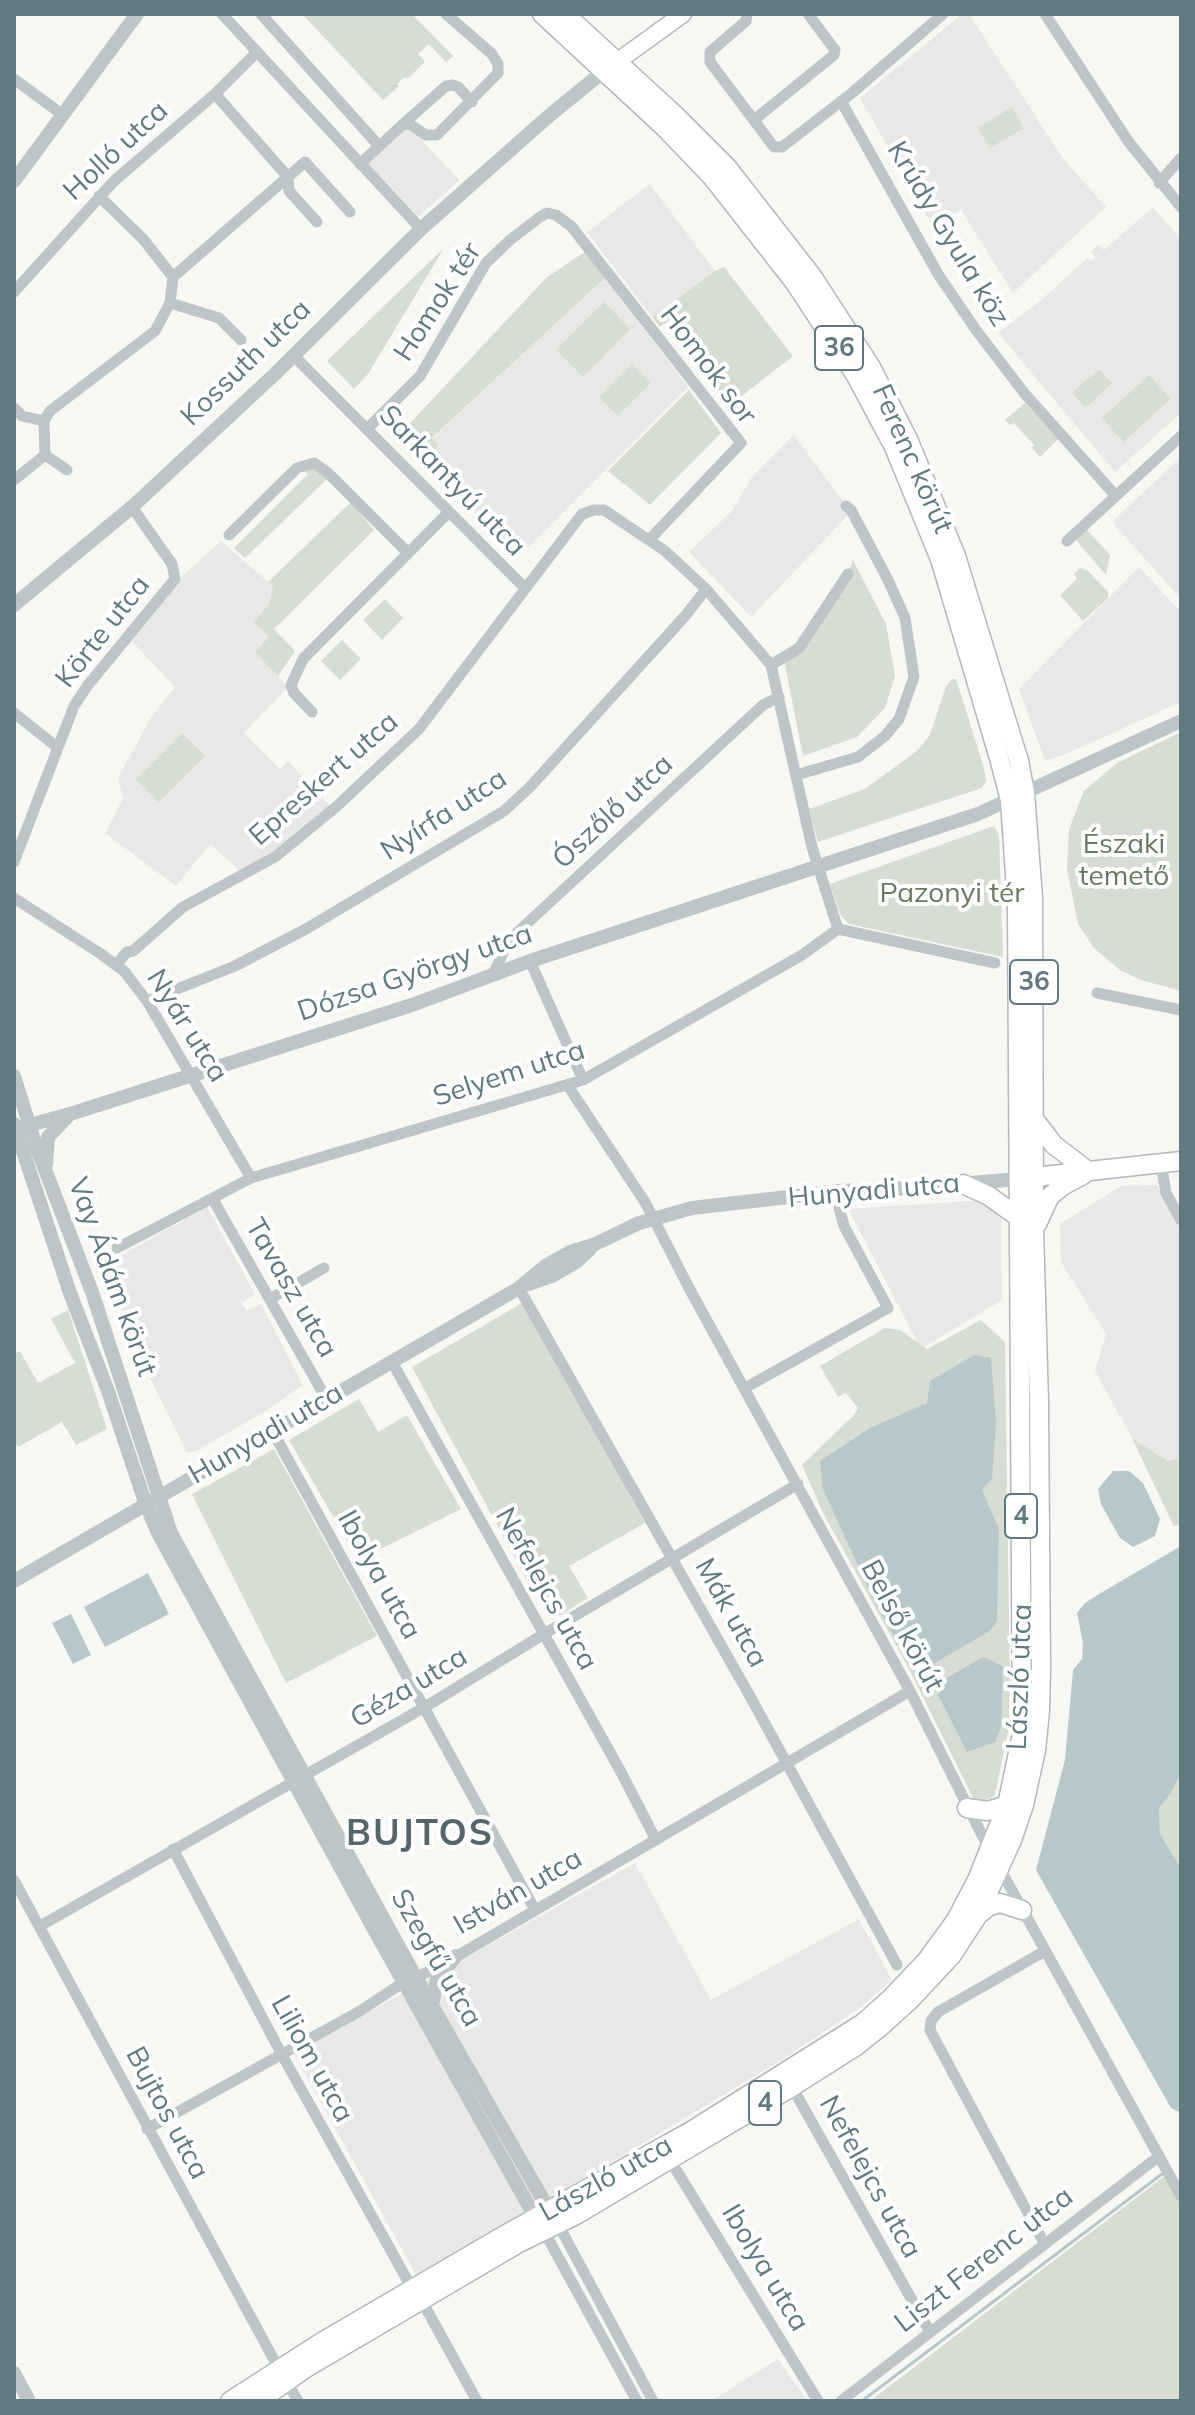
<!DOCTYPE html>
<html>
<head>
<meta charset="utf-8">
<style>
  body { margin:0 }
  #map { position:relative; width:1195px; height:2415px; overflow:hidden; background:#f7f7f4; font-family:Mulish,sans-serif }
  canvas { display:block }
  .frame { position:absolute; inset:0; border:16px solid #607a81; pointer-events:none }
</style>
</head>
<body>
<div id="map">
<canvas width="1195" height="2415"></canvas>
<div class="frame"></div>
</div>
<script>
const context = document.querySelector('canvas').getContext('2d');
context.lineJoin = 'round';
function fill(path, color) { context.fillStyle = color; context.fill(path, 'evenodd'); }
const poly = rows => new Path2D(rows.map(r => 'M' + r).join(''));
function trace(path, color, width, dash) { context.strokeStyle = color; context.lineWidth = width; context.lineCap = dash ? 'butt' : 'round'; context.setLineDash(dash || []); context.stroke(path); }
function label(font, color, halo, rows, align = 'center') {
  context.font = font + ' Mulish,sans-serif'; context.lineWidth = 8; context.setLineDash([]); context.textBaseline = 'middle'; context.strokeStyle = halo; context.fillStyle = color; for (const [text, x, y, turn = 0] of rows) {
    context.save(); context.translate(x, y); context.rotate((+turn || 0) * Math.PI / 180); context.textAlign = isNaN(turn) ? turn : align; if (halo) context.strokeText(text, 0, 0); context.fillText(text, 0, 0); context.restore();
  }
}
const built = poly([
  [962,14,969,14,1062,157,1106,207,1013,293,961,210,932,225,860,98],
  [409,126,459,180,416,219,366,165],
  [650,184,715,271,652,317,587,232],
  [1153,207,1181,239,1181,413,1115,472,998,333,1039,302,1087,258,1091,261,1095,257,1091,251,1098,245,1104,250],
  [605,278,688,387,519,557,423,460,439,446,432,439],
  [794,435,851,512,751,617,689,552,732,511,752,477],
  [1181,457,1181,599,1112,522],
  [221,541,273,586,269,637,256,652,288,687,244,733,280,769,288,761,333,809,244,875,210,844,176,886,105,833,123,799,118,778,150,719,175,687,128,637,168,589],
  [1139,567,1181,612,1181,702,1071,752,1045,761,1019,689],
  [1157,1185,1181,1228,1181,1458,1168,1461,1132,1438,1095,1371,1106,1334,1061,1262,1060,1224,1121,1186],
  [983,1200,1001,1213,1002,1300,921,1349,848,1209],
  [207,1207,255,1294,242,1303,247,1311,261,1304,303,1385,264,1412,198,1450,187,1453,145,1368,111,1280,112,1272,109,1262],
  [635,1863,711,2000,859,1919,892,1980,857,2010,783,2059,529,2212,420,2282,294,2054],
  [778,2359,807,2401,711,2401]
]);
const green = poly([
  [302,14,412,14,453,56,446,62,429,44,418,54,425,62,407,79,405,77,397,84,399,86,383,100],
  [1012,107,1024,128,990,148,978,128],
  [444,248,368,374,354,389,327,361],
  [586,251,605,278,432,438,439,446,423,460,400,434,546,278],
  [724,267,793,356,729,406,713,388,724,380,675,316,660,327,652,317,715,271],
  [604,302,630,329,583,377,556,350],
  [632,364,651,383,618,416,599,397],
  [1099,369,1112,383,1085,408,1072,393],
  [1149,375,1171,399,1123,442,1102,418],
  [689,390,721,433,650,505,608,471],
  [1025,403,1058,439,1040,457,1032,448,1034,445,1014,423,1010,425,1005,420],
  [310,466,328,478,245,558,234,548,308,474,302,469],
  [351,502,374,530,274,629,295,651,278,676,255,652,269,637,254,622,270,603,273,586,268,582],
  [1085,528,1110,555,1106,575,1076,540],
  [853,560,886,624,895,676,885,708,857,737,803,756,784,660,848,574],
  [1080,568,1087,570,1108,592,1108,598,1083,621,1060,595,1077,579,1074,574],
  [385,599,403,618,382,640,363,620],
  [342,640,361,659,340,680,321,661],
  [952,679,956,679,984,768,986,781,982,788,818,842,809,809,865,789,918,750,930,735,946,686],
  [1181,732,1181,991,1141,980,1120,970,1094,948,1078,924,1067,869,1069,829,1084,791,1117,763],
  [182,733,205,756,159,802,136,779],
  [994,826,999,835,1003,957,849,924,841,916,830,884],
  [524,1302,645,1523,569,1566,588,1598,559,1616,539,1585,546,1580,531,1588,412,1367],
  [68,1310,107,1429,76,1445,62,1422,18,1447,14,1441,14,1354,20,1351,38,1383,75,1363,51,1319],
  [981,1320,1005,1342,1010,1689,1009,1727,995,1795,990,1799,975,1802,908,1667,823,1513,802,1465,854,1415,858,1408,846,1393,838,1397,820,1366,885,1328,900,1330,927,1349],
  [359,1399,378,1432,407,1415,461,1509,358,1560,289,1440],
  [1132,1438,1168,1461,1181,1458,1181,1523,1174,1527],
  [274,1449,377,1636,286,1683,192,1494],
  [1181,1773,1181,1873,1160,1834,1159,1808],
  [1166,2175,1181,2202,1181,2401,870,2401]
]);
const water = poly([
  [974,1355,991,1358,996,1422,992,1479,982,1490,999,1529,997,1621,990,1631,926,1668,909,1663,874,1601,823,1489,820,1461,870,1428,927,1403,930,1381],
  [1113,1471,1129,1471,1143,1483,1160,1519,1155,1536,1133,1547,1120,1538,1101,1504,1098,1489],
  [1181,1546,1181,1773,1170,1794,1159,1808,1160,1834,1181,1869,1181,2113,1171,2108,1036,1870,1065,1760,1073,1670,1082,1659,1083,1643,1077,1613,1085,1603,1099,1594],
  [148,1573,169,1614,105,1647,84,1607],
  [71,1614,91,1655,73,1664,52,1623],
  [983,1657,1003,1666,1001,1727,995,1742,967,1752,938,1695,945,1679]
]);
const stream = poly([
  [862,2401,1162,2174]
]);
const minor = poly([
  [222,14,421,229],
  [261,14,379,146],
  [747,14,746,21,710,52,710,62,774,147,782,147,852,93,943,14],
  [1045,14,1128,141,1181,207],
  [14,79,63,115],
  [215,94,288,177,289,191,317,222],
  [841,101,938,274,976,330,1025,394,1115,495],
  [754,120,834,55,835,50,808,14],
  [402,125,446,86,453,85,458,87,472,102],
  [360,164,401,126,408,123,426,135,437,135,498,73,498,64,492,54,446,14],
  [1159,183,1181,158],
  [99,196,143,239,173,277],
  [14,292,114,181,215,94,257,52],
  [170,303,219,318,241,340],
  [293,355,525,588],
  [14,408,22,416,44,421],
  [368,428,420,376,486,263,510,240,540,217,547,213,556,215,571,226,741,443,650,539],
  [45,455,67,470],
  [14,480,45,455,44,421,50,411,155,331,170,303,173,277,305,162,350,212],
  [229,535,297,468,314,463,327,472,408,553],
  [1067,541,1181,436],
  [771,665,799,648,848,574],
  [312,712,294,693,291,685,303,659,448,513],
  [14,713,57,747],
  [796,775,858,757,885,736,899,719,914,677,905,618,888,580,851,510,846,506],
  [14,862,74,706,88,685,175,579,172,564,132,507],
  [14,898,101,954,124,971,147,1001,251,1178],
  [838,929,995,963],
  [530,961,583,1080],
  [116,965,127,952,133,951,183,907,275,857,336,807,419,729,582,514,594,510,604,510,665,551,706,589,771,665,812,847,838,929],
  [494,973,508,941,763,705,779,697],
  [1097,993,1181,1010],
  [147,1001,235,966,306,929,504,811,530,787,686,615,706,589],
  [568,1086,645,1202,689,1288,910,1691,989,1849],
  [1161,1163,1166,1193,1181,1220],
  [215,1199,215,1203,327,1400],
  [117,1248,251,1178,583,1080,802,955,838,929],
  [519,1288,751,1698,897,1965],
  [270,1299,324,1268],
  [392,1362,621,1772,656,1840],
  [745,1388,888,1308,844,1226,839,1208,840,1191],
  [273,1432,535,1910],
  [173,1849,281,2053,414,2292],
  [999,1867,1181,2196],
  [14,1880,279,2369],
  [40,1926,425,1707,544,1634,798,1484],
  [792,2087,930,2332],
  [147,2129,360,2011,404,1982,435,1969,910,1691],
  [670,2160,818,2401],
  [558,2224,653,2401],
  [544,2231,637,2401],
  [1044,2243,930,2030,931,2021,938,2012,1045,1951],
  [422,2301,477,2401],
  [286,2381,298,2401],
  [841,2401,1158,2157]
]);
const tertiary = poly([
  [14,181,137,14],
  [14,605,132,507,276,373,421,229,550,115,604,71],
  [14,1076,36,1146,92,1292,171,1533,415,1976,553,2217],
  [14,1124,70,1293,108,1391,146,1505,158,1533,376,1933,539,2224],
  [15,1129,70,1114,412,1005,530,961,978,814,1181,721],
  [46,1164,48,1137,70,1114],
  [529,1284,552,1276,576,1262,590,1249],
  [14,1581,519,1288,547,1265,570,1252,593,1245,639,1223,692,1208,840,1191,913,1188,1018,1179],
  [432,2005,437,1980,456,1956],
  [14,2373,29,2401]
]);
const secondary = poly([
  [607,69,683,14]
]);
const primary = poly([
  [1034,1119,1054,1145,1088,1171],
  [1025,1178,1181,1161],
  [963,1184,989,1196,1018,1217],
  [1037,1224,1050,1196,1064,1185,1083,1175],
  [967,1808,987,1811,1007,1805],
  [978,1915,989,1906,1000,1903,1022,1910],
  [230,2401,320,2343,501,2237,691,2131,863,2023,891,1998,927,1960,956,1920,977,1880,1007,1805,1022,1734,1017,906,1010,800,999,758,940,559,894,447,856,376,795,283,712,177,665,128,542,14],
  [259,2401,306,2368,519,2243,576,2215,792,2087,855,2047,879,2028,910,2000,952,1955,978,1915,1012,1840,1024,1805,1036,1750,1040,1711,1041,1669,1039,1402,1034,1230,1033,898,1025,793,1019,761,956,556,908,439,871,367,812,276,727,167,676,116,565,14]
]);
const shields = [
  [839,348,48],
  [1034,982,48],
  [1021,1516,32],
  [765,2103,32]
];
const shieldNames = [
  ["36",839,348],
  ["36",1034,982],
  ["4",1021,1516],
  ["4",765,2103]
];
const streetNames = [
  ["Holló utca",116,151,-43],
  ["Krúdy Gyula köz",948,234,59],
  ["Homok tér",438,302,-57],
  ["Kossuth utca",246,363,-44],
  ["Homok sor",708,365,53],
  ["Ferenc körút",912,459,66],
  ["Sarkantyú utca",452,481,46],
  ["Körte utca",103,632,-52],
  ["Epreskert utca",324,779,-41],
  ["Ószőlő utca",613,812,-43],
  ["Nyírfa utca",444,815,-33],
  ["Dózsa György utca",415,973,-19],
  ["Nyár utca",187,1026,58],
  ["Selyem utca",509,1074,-18],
  ["Hunyadi utca",874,1191,-5],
  ["Vay Ádám körút",112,1277,70],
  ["Tavasz utca",291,1288,60],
  ["Hunyadi utca",266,1434,-30],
  ["Ibolya utca",379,1575,61],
  ["Nefelejcs utca",546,1589,61],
  ["Mák utca",731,1613,61],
  ["Belső körút",902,1626,62],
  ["László utca",1020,1677,-88],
  ["Géza utca",409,1688,-31],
  ["István utca",518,1892,-30],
  ["Szegfű utca",436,1958,60],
  ["Liliom utca",312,2059,61],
  ["Bujtos utca",167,2113,62],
  ["Nefelejcs utca",870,2177,61],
  ["László utca",606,2179,-29],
  ["Liszt Ferenc utca",984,2260,-38],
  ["Ibolya utca",765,2268,59]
];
const parkNames = [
  ["Északi",1124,845],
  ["temető",1124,877],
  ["Pazonyi tér",952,894]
];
const districtNames = [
  ["BUJTOS",420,1834]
];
fill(built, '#e8e8e7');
fill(green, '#d8ddd3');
fill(water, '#b6c8ca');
trace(stream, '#b6c8ca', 3);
trace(secondary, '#b2bbbe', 19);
trace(primary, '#b1b9bc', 21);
trace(minor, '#bdc5c7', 11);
trace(tertiary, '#bdc5c7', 14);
trace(secondary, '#fff', 16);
trace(primary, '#fff', 18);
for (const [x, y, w] of shields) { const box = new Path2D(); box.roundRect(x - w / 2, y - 22, w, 44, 6); context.fillStyle = '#fff'; context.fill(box); trace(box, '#607a81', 2); }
label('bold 26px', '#607a81', null, shieldNames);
label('28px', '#607a81', '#fff', streetNames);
label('28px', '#69795f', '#fff', parkNames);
context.letterSpacing = '2px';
label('bold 36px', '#52666c', '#fff', districtNames);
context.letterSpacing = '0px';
</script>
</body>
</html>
